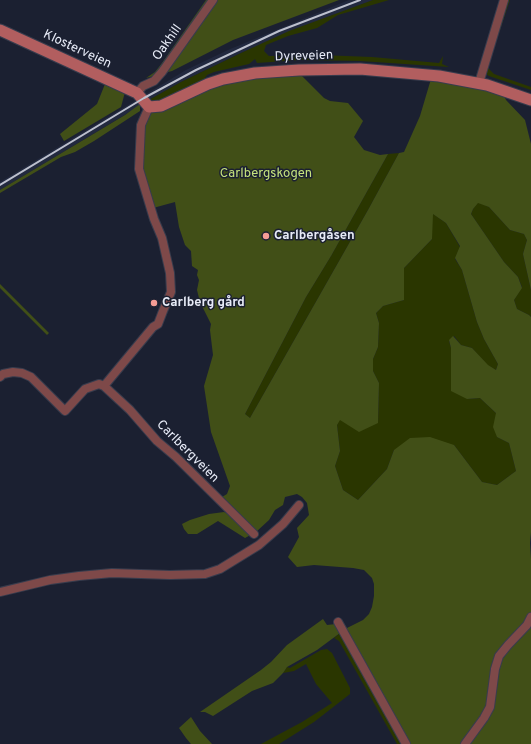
<!DOCTYPE html>
<html>
<head>
<meta charset="utf-8">
<style>
  body { margin:0 }
  canvas { display:block; background:#1b2031 }
</style>
</head>
<body>
<canvas width="531" height="744"></canvas>
<script>
const context = document.querySelector('canvas').getContext('2d');
context.lineJoin = 'round';
function fill(path, color) { context.fillStyle = color; context.fill(path, 'evenodd'); }
const poly = rows => new Path2D(rows.map(r => 'M' + r).join(''));
function trace(path, color, width, dash) { context.strokeStyle = color; context.lineWidth = width; context.lineCap = dash ? 'butt' : 'round'; context.setLineDash(dash || []); context.stroke(path); }
function label(font, color, halo, rows, align = 'center') {
  context.font = font + ' Overpass,sans-serif'; context.lineWidth = 3; context.setLineDash([]); context.textBaseline = 'middle'; context.strokeStyle = halo; context.fillStyle = color; for (const [text, x, y, turn = 0] of rows) {
    context.save(); context.translate(x, y); context.rotate((+turn || 0) * Math.PI / 180); context.textAlign = isNaN(turn) ? turn : align; if (halo) context.strokeText(text, 0, 0); context.fillText(text, 0, 0); context.restore();
  }
}
const built = poly([
  [349,0,373,0,241,53,181,82,147,101,143,96,186,70,228,50],
  [138,99,140,104,136,108,0,190,0,182]
]);
const green = poly([
  [373,0,389,0,338,15,317,28,288,36,266,45,264,51,269,56,320,55,372,57,439,63,443,56,442,64,449,67,360,61,300,60,257,63,255,59,249,64,214,72,207,75,203,81,164,102,147,101,181,82,241,53,289,31],
  [506,0,510,0,488,66,489,69,494,74,531,87,531,90,489,76,485,73],
  [399,153,368,210,250,418,245,414,306,297,331,256,388,154],
  [478,202,489,207,510,230,524,234,527,240,523,254,531,290,531,317,529,315,517,309,514,300,522,287,518,277,504,262,471,214,473,209],
  [432,213,446,223,460,247,455,259,462,270,477,322,484,339,498,364,496,370,487,365,472,348,461,345,454,336,449,341,451,348,467,399,480,398,496,413,497,437,509,443,516,471,497,485,482,482,454,445,394,450,387,469,358,500,343,490,335,466,340,451,337,425,339,419,378,423,379,383,373,371,373,359,378,347,379,323,376,313,383,306,404,300,404,268,432,239],
  [340,633,402,744,397,744,343,648,339,641,334,638],
  [327,649,332,653,350,688,350,694,314,722,279,744,261,744,302,722,332,703,316,684,306,664,294,671,283,673,287,667,290,668,321,650]
]);
const forest = poly([
  [206,0,339,0,233,40,172,71,146,78,155,72,162,63],
  [259,75,301,75,324,98,330,101,348,103,363,121,354,137,364,150,380,155,388,154,331,256,306,297,245,414,250,418,368,210,399,153,404,152,420,116,431,79,481,87,504,96,506,100,525,120,531,144,531,290,523,254,527,240,524,234,510,230,489,207,478,203,473,209,471,214,504,262,518,277,522,288,514,300,517,309,529,315,531,317,531,532,530,543,531,559,531,744,409,744,345,629,363,620,369,614,372,607,374,596,374,584,372,578,364,570,353,568,314,565,297,567,288,557,299,537,297,528,309,515,307,503,302,497,297,494,285,497,283,505,275,510,269,520,256,532,245,538,218,521,197,534,188,534,184,529,182,524,190,520,209,514,224,512,232,516,222,497,227,494,230,486,211,432,204,386,213,355,210,330,211,324,202,306,199,298,197,290,199,280,197,275,198,270,192,266,191,251,185,245,179,227,175,202,153,208,141,172,143,127,150,113,227,81],
  [433,214,446,223,460,246,455,258,462,270,477,322,484,339,498,364,496,370,488,365,472,348,461,345,453,336,449,340,451,348,451,391,467,399,480,398,496,413,493,427,497,437,509,443,516,471,497,485,482,482,454,445,430,437,410,438,394,450,387,469,358,500,343,490,335,466,340,451,337,425,340,420,359,432,378,423,379,383,373,371,373,359,378,347,379,323,376,313,383,306,404,300,404,268,432,239],
  [105,84,125,92,121,107,64,141,60,134,97,104],
  [140,104,140,111,94,141,75,152,61,157,0,193,0,190,125,115],
  [0,284,49,333,47,335,0,288],
  [323,619,327,625,336,624,340,633,317,650,287,667,283,673,273,683,252,691,213,716,205,712,200,712,261,670,271,662,287,645],
  [191,717,200,731,212,744,191,744,186,738,179,728]
]);
const street = poly([
  [479,83,504,0],
  [137,93,143,86,154,81,162,72,213,0],
  [0,377,3,374,13,372,22,373,31,377,65,411,85,389,99,384,104,386,130,410,157,441,176,457,254,534],
  [104,386,153,327,158,324,163,311,171,292,170,273,162,238,154,219,139,169,141,125,149,107],
  [0,592,50,580,79,576,112,573,170,575,205,574,220,569,259,545,283,524,299,505],
  [338,622,406,744],
  [465,744,484,718,490,707,495,669,499,656,508,645,527,625,531,617]
]);
const secondary = poly([
  [0,30,137,93,149,107,161,106,208,84,223,79,255,73,299,70,360,69,439,76,487,85,531,100]
]);
const rail = poly([
  [0,185,144,98,196,70,279,31,360,0]
]);
const markers = [
  [266,236,4,"#f59c95"],
  [154,303,4,"#f59c95"]
];
const streetNames = [
  ["Oakhill",168,43,-55],
  ["Klosterveien",77,50,25],
  ["Dyreveien",304,57,-2],
  ["Carlbergveien",187,452,45]
];
const parkNames = [
  ["Carlbergskogen",266,174]
];
const poiNames = [
  ["Carlbergåsen",274,236],
  ["Carlberg gård",162,303]
];
fill(built, '#22293f');
fill(green, '#2a3600');
fill(forest, '#414f17');
trace(street, '#383c4d', 10);
trace(secondary, '#383c4d', 13);
trace(street, '#7e4949', 8);
trace(secondary, '#b25e5f', 11);
trace(rail, '#bcc0cd', 2);
for (const [x, y, r, color] of markers) { const dot = new Path2D(); dot.arc(x, y, r, 0, 2 * Math.PI); context.fillStyle = color; context.fill(dot); trace(dot, '#1b2031', 1.5); }
label('13px', '#e7ebf7', '#1b2031', streetNames);
label('13px', '#c5e27d', '#1b2031', parkNames);
label('bold 13px', '#e7ebf7', '#1b2031', poiNames, 'left');
</script>
</body>
</html>
